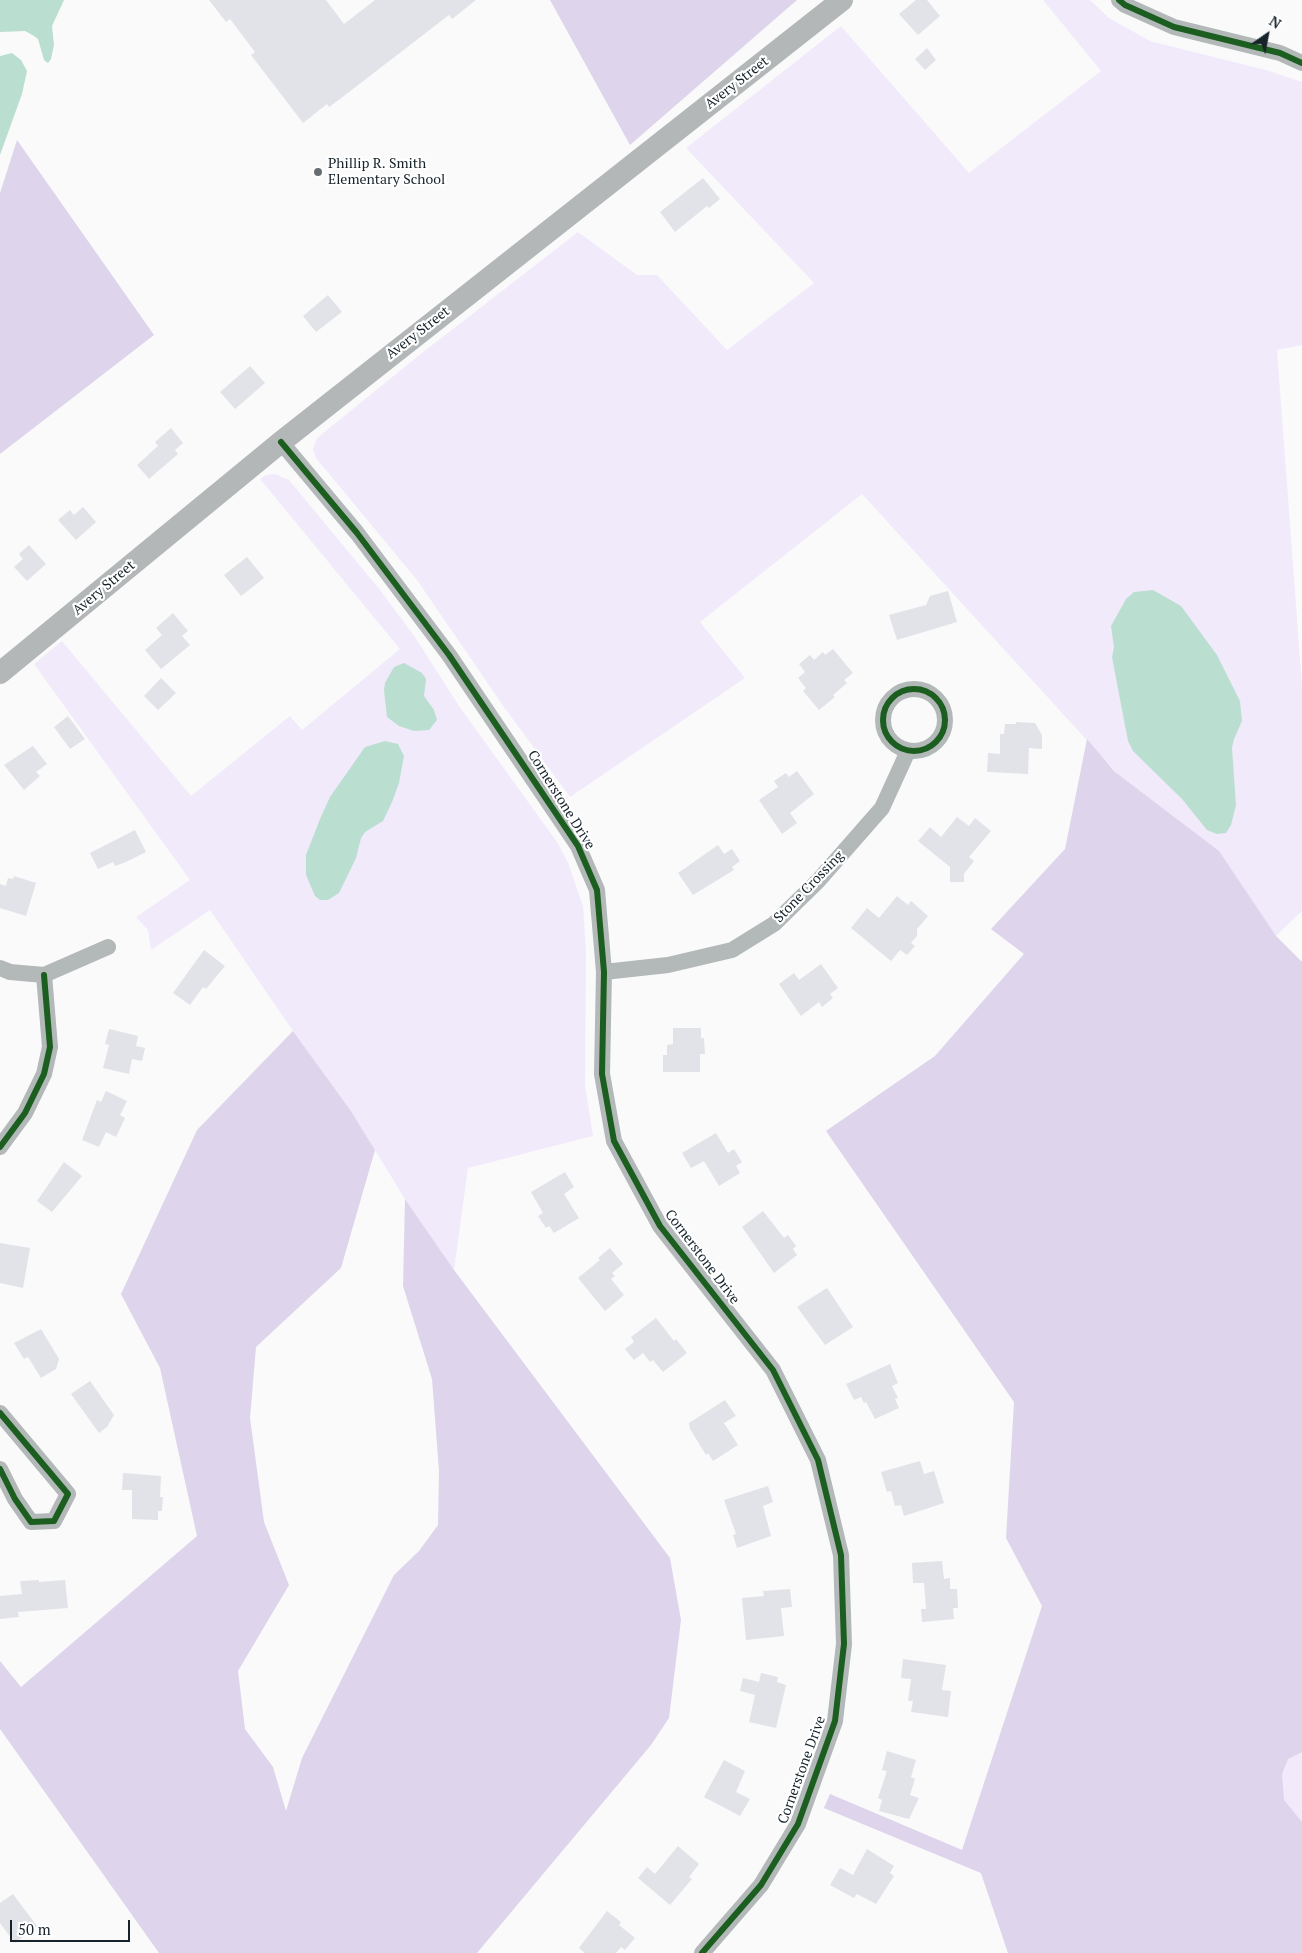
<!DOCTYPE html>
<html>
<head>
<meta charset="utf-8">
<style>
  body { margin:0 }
  #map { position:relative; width:1302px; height:1953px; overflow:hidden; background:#fafafa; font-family:"PT Serif",serif }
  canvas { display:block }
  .north { position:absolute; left:1242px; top:10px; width:50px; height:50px; -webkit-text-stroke:4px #fff; paint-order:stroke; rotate:33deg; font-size:14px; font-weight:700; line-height:20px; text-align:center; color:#16232b }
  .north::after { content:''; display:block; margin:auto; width:18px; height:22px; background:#16232b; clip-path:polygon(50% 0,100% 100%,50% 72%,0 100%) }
  .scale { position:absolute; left:10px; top:1920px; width:120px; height:22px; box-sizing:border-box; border:2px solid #16232b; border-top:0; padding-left:6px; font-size:15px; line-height:18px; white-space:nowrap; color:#16232b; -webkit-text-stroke:4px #fff; paint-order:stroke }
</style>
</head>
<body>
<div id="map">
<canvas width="1302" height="1953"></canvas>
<div class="north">N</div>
<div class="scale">50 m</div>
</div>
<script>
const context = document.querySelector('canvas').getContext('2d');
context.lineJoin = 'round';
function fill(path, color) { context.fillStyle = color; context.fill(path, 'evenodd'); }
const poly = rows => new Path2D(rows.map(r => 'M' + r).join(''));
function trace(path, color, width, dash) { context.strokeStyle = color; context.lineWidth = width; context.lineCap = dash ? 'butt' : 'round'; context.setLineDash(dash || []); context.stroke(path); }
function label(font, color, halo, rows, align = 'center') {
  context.font = font + ' "PT Serif",serif'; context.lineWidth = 4.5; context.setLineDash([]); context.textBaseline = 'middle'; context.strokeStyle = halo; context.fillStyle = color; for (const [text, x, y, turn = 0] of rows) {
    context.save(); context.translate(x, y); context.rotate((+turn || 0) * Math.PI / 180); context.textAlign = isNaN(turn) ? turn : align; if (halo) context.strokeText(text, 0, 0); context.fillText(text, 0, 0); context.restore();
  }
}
const green = poly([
  [1043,0,1090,0,1109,18,1150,41,1266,70,1302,82,1302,345,1277,350,1302,686,1302,911,1276,936,1302,962,1302,1953,1008,1953,981,1873,824,1808,830,1794,1082,1901,1014,1402,826,1131,935,1056,1077,893,1115,771,862,494,700,622,745,678,570,797,504,707,417,580,316,458,313,449,317,438,422,353,578,232,637,275,657,275,727,350,814,283,686,148,841,26,969,173,1101,71],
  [275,474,289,480,380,590,415,637,459,706,557,842,568,863,583,906,586,952,585,1085,593,1136,468,1168,454,1270,405,1199,351,1111,293,1031,210,910,151,950,148,930,136,917,190,880,34,664,62,641,191,796,290,716,302,730,400,649,260,479,266,475]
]);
const forest = poly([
  [550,0,797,0,630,145],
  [17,140,154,335,0,454,0,193],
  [1087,739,1115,772,1219,851,1276,936,1302,962,1302,1752,1288,1759,1282,1774,1284,1800,1302,1822,1302,1953,1008,1953,981,1873,824,1808,830,1794,962,1850,1042,1606,1006,1538,1014,1402,826,1131,935,1056,1024,954,991,929,1065,849],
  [293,1031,351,1111,375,1150,341,1268,256,1347,250,1418,264,1522,289,1585,238,1671,245,1729,273,1767,286,1811,302,1758,394,1575,419,1551,438,1525,439,1471,432,1379,403,1286,405,1199,454,1270,670,1558,681,1620,669,1718,651,1745,477,1953,159,1953,0,1729,0,1661,21,1687,197,1536,160,1368,121,1294,197,1130]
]);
const water = poly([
  [0,0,64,0,52,26,54,45,51,59,48,63,44,60,38,39,34,36,25,31,0,32],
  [12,53,21,60,27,71,22,94,0,155,0,56],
  [1153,590,1181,606,1217,655,1240,701,1242,721,1234,739,1232,748,1236,805,1231,825,1226,833,1217,834,1207,830,1182,799,1133,751,1128,741,1112,657,1114,647,1111,626,1126,599,1134,592],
  [404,663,422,673,426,679,424,696,434,710,437,720,429,730,414,731,399,726,387,717,384,690,385,683,394,667],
  [385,741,398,744,404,756,399,783,392,802,383,821,365,832,361,838,356,858,339,893,328,900,320,900,315,896,306,875,306,855,320,819,330,797,365,747]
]);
const building = poly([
  [209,0,326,0,344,24,375,0,476,0,452,19,449,15,340,99,329,107,327,104,303,123,251,55,255,52,230,19,226,22],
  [916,0,927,0,940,16,918,35,899,14],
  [927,48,936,60,925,70,915,59],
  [703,178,720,199,709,208,707,206,675,232,660,212],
  [328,295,342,312,316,332,303,316],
  [250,366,265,383,235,409,220,392],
  [171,428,183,443,175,450,178,454,149,479,137,465,158,446,155,442],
  [83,507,96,522,76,540,58,520,70,510,74,515],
  [29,545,46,564,27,581,14,567,23,559,19,554],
  [247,557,264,578,241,596,224,575],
  [948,591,957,622,897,640,889,615,926,605,930,596],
  [173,613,188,631,182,636,190,645,161,669,145,650,162,635,156,628],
  [833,649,853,673,844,680,847,683,833,695,835,697,819,710,803,691,806,688,798,678,805,672,799,664,810,655,814,660,823,652,825,655],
  [161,678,176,693,158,710,144,696],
  [68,716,85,739,70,749,54,727],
  [1016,722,1035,723,1042,735,1042,749,1029,748,1028,774,987,772,988,753,1000,754,1000,734,1004,734,1005,724,1016,724],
  [33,746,47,764,36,772,40,776,24,790,4,765],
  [797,771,814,794,790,813,797,823,782,834,759,800,778,787,774,781,786,773,789,777],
  [957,817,969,826,975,818,991,831,969,857,974,861,964,874,964,882,950,882,950,867,918,841,930,827,941,837],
  [135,830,146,852,126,862,115,866,113,862,98,869,90,853],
  [718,845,724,854,732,849,740,861,732,867,734,870,693,895,678,873],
  [14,876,36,883,26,916,0,908,0,884,6,886,8,878,13,879],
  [897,896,908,905,911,901,928,916,917,929,917,936,911,943,915,946,907,955,900,950,891,961,851,928,867,908,879,918],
  [204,950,225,966,206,989,203,987,190,1005,173,993],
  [821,964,838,988,830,994,833,998,822,1007,819,1002,801,1016,779,984,794,973,799,980],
  [673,1028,701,1028,701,1038,704,1038,705,1054,700,1054,700,1072,663,1072,663,1055,667,1055,667,1045,673,1044],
  [109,1029,138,1036,136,1046,145,1048,142,1061,132,1059,129,1074,103,1068,109,1045,105,1044],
  [106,1091,127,1101,120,1115,125,1118,116,1137,106,1132,99,1147,82,1140,97,1100,101,1102],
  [716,1133,728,1153,734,1149,742,1162,736,1166,740,1173,719,1186,704,1161,691,1168,682,1153],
  [64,1162,82,1176,52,1212,37,1201],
  [565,1172,574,1187,564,1194,579,1218,554,1233,549,1226,546,1228,538,1216,543,1213,531,1192],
  [763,1211,784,1238,788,1235,796,1246,793,1249,797,1255,774,1273,742,1227],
  [0,1243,30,1248,23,1288,0,1283],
  [610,1248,623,1264,612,1273,615,1276,611,1279,624,1295,605,1311,578,1278,600,1260,598,1258],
  [827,1288,853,1327,825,1345,797,1307],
  [656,1318,674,1341,676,1339,687,1353,663,1372,653,1360,650,1362,643,1353,634,1360,625,1349,634,1342,631,1337],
  [41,1329,59,1359,56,1369,41,1378,28,1357,24,1359,14,1343],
  [890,1364,898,1383,892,1386,898,1398,895,1399,899,1408,875,1419,866,1402,864,1403,861,1397,854,1400,846,1384],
  [90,1381,114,1415,107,1427,99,1433,71,1394],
  [725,1400,736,1416,724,1423,738,1445,713,1461,708,1453,706,1455,690,1429,689,1423],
  [920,1461,924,1474,934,1471,944,1503,904,1516,901,1505,895,1506,891,1491,887,1492,881,1472],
  [123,1473,161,1476,160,1497,163,1497,162,1511,158,1511,158,1520,132,1519,132,1490,122,1490],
  [768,1486,773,1502,763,1506,771,1536,737,1548,733,1535,736,1534,724,1500],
  [942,1561,944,1579,950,1578,950,1589,957,1589,958,1608,953,1608,954,1619,922,1622,921,1609,926,1609,924,1583,913,1583,912,1563],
  [39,1580,39,1582,65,1580,68,1608,18,1612,19,1617,0,1619,0,1596,22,1594,20,1581],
  [790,1589,792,1607,781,1608,784,1636,746,1640,742,1598,764,1596,763,1591],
  [903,1659,946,1665,942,1690,951,1691,948,1717,911,1712,913,1701,908,1701,911,1679,901,1678],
  [761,1673,778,1677,777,1682,786,1685,776,1728,749,1722,755,1695,740,1691,743,1678,759,1682],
  [887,1751,916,1760,911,1777,915,1779,910,1795,919,1798,909,1819,879,1811,882,1800,878,1798,887,1771,882,1770],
  [724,1760,745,1771,736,1792,750,1799,740,1816,704,1797],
  [678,1846,699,1864,689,1877,692,1879,670,1905,638,1878,647,1867,655,1874],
  [867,1849,894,1866,890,1873,894,1876,876,1904,857,1894,854,1898,830,1885,840,1868,853,1875],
  [13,1894,37,1926,15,1943,0,1923,0,1903],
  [607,1911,621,1922,619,1925,635,1938,625,1950,621,1947,616,1953,585,1953,579,1948]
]);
const street = poly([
  [1119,0,1125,5,1174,27,1280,53,1302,63],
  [281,442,357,533,449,655,578,846,597,890,604,972,602,1074,614,1141,660,1226,773,1370,818,1460,841,1555,844,1644,835,1721,798,1824,761,1885,702,1953],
  '883 720a31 31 0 1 1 62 0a31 31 0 1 1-62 0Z',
  [0,968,10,972,44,975,108,947],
  [604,972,668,965,732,950,774,924,818,881,882,808,908,751],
  [0,1147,25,1113,44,1074,50,1047,44,975],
  [0,1413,68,1494,54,1521,31,1522,15,1499,0,1469]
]);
const secondary = poly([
  [0,673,281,442,842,0]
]);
const cycleway = poly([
  [1119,0,1125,5,1174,27,1280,53,1302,63],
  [281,442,357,533,449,655,578,846,597,890,604,972,602,1074,614,1141,660,1226,773,1370,818,1460,841,1555,844,1644,835,1721,798,1824,761,1885,702,1953],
  '883 720a31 31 0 1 1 62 0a31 31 0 1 1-62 0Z',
  [0,1147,25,1113,44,1074,50,1047,44,975],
  [0,1413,68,1494,54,1521,31,1522,15,1499,0,1469]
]);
const markers = [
  [318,172,5,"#666e73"]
];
const streetNames = [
  ["Avery Street",737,83,-38],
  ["Avery Street",418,333,-38],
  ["Avery Street",104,588,-40],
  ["Cornerstone Drive",561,800,58],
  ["Stone Crossing",809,887,-46],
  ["Cornerstone Drive",702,1257,53],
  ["Cornerstone Drive",802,1770,-70]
];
const poiNames = [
  ["Phillip R. Smith",328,164],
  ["Elementary School",328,180]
];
fill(green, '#f1eafb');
fill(forest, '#ded4ec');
fill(water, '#badfd0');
fill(building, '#e1e3e9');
trace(street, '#b3b8b9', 16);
trace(secondary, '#b3b7b8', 22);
trace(cycleway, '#1b5e20', 6);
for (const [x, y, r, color] of markers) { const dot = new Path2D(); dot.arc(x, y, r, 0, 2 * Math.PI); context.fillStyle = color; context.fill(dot); trace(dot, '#fff', 2); }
label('14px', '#16232b', '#fff', streetNames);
label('14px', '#16232b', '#fff', poiNames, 'left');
</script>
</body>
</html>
